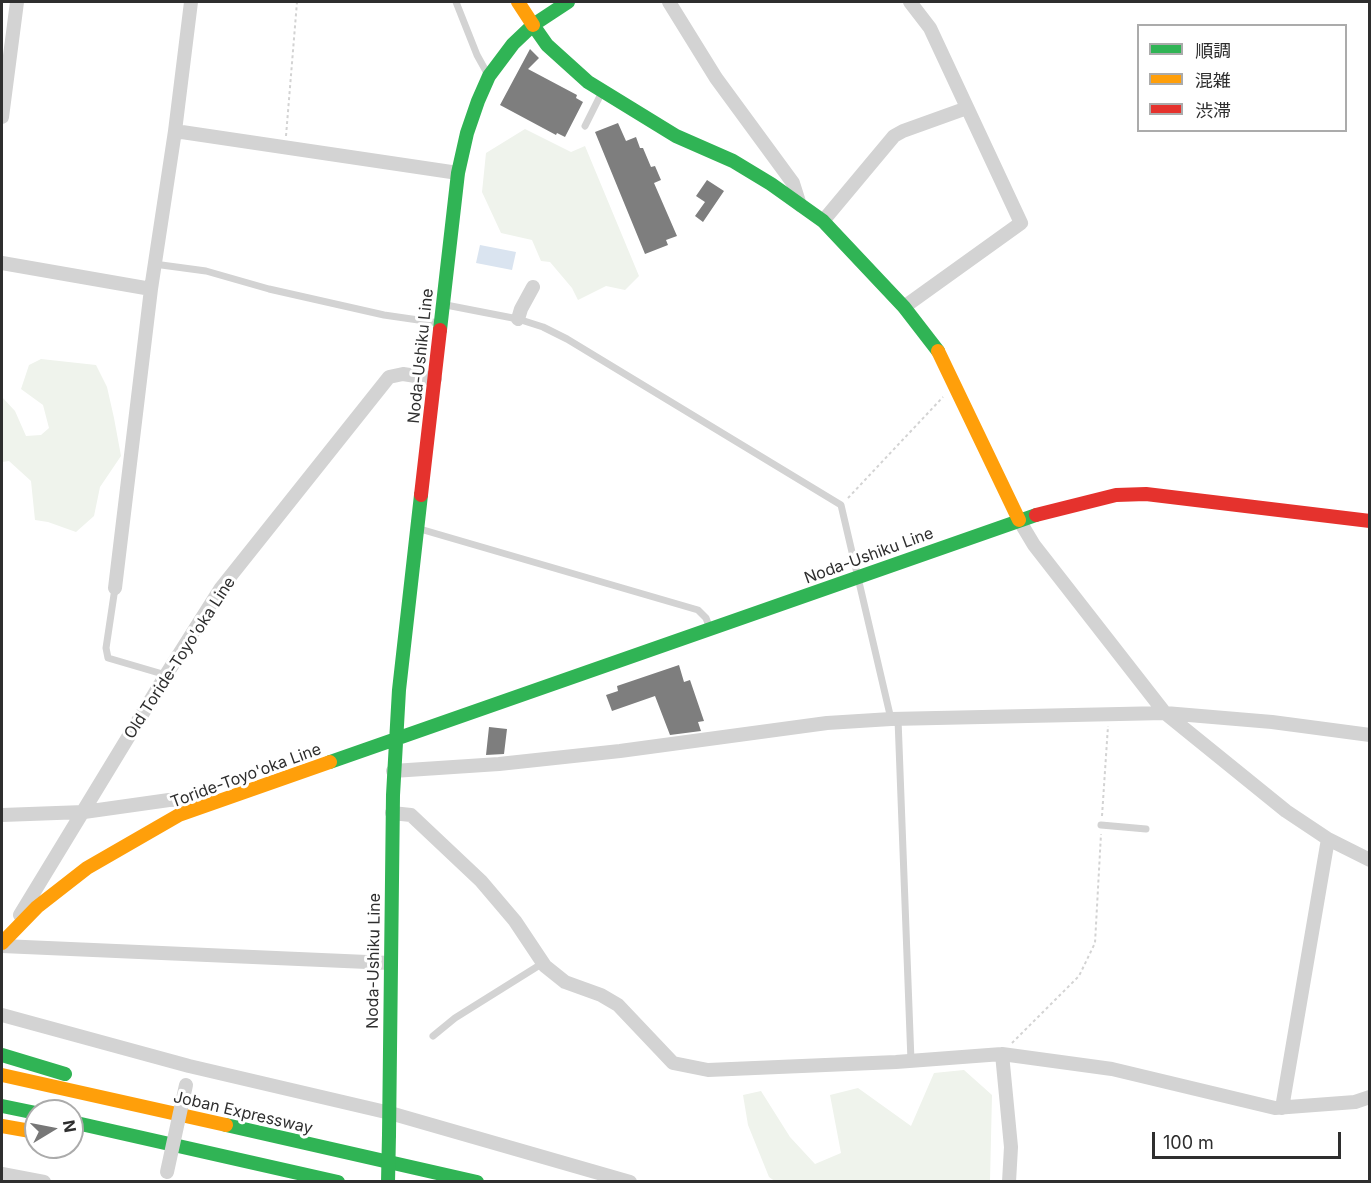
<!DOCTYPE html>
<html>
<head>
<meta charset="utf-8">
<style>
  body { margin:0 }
  #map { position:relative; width:1371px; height:1183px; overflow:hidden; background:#fff; font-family:Inter,"Noto Sans JP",sans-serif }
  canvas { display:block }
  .frame { position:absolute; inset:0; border:3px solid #2e2e2e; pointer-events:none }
  .legend { position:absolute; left:1137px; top:24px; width:210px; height:108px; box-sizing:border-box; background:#fff; border:2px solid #ababab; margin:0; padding:8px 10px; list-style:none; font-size:18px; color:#2e2e2e }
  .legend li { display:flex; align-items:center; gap:12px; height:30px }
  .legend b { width:30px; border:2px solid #ababab }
  .north { position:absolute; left:24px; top:1099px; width:60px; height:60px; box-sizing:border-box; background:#fff; border:2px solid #ababab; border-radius:50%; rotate:80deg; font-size:16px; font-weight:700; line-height:24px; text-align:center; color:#2e2e2e }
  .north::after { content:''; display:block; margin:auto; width:21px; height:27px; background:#777; clip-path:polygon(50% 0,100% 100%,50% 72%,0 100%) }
  .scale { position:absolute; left:1152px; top:1132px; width:189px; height:27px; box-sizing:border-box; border:3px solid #2e2e2e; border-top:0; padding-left:8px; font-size:18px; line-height:21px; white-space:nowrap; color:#2e2e2e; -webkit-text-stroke:4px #fff; paint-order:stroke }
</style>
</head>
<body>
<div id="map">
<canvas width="1371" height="1183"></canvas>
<div class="frame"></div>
<ul class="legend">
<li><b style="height:8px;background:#30b455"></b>順調</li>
<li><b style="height:8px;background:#ff9f0a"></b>混雑</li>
<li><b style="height:8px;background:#e5322d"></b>渋滞</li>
</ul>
<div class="north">N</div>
<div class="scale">100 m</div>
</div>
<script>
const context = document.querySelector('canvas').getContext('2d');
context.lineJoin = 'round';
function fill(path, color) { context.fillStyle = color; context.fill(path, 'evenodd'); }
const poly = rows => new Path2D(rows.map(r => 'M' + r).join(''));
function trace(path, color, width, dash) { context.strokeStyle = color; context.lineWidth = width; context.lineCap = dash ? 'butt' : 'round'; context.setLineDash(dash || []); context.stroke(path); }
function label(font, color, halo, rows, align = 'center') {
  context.font = font + ' Inter,sans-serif'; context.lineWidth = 6; context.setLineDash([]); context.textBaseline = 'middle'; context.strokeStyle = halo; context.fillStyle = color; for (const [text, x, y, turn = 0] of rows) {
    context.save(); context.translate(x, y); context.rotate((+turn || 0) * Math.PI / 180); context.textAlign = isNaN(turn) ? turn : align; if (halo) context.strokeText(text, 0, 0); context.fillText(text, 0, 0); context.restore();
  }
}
const green = poly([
  [525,129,571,152,585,146,639,276,625,290,606,286,578,300,572,288,550,262,541,261,532,240,501,233,482,192,486,153],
  [41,359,96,365,107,387,114,418,121,456,100,487,94,516,76,532,48,522,35,520,31,481,9,461,2,462,2,397,15,411,26,436,41,435,49,428,43,405,21,389,29,365],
  [964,1070,992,1095,990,1181,776,1182,769,1177,748,1125,743,1095,761,1091,790,1137,815,1164,841,1153,830,1095,858,1088,911,1126,934,1073]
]);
const water = poly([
  [480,245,516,252,512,270,476,263]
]);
const building = poly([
  [530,49,539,58,528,69,577,95,576,98,583,102,565,137,557,133,556,135,500,105],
  [618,123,626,141,636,137,640,148,643,148,651,167,655,166,661,180,654,183,677,236,666,240,668,245,645,254,595,132],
  [707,180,724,191,703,222,695,216,705,202,696,196],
  [679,665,684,682,690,680,704,721,698,722,701,731,670,735,655,696,612,711,606,695,618,691,617,686],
  [489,727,507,729,504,754,486,755]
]);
const path = poly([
  [286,136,297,2],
  [848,498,943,397],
  [1102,816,1108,726],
  [1012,1043,1079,976,1095,943,1101,834]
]);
const lane = poly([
  [456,2,477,55,487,73],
  [585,126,601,94],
  [154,264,206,271,269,289,384,315,439,323],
  [446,305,518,319,543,327,567,339,841,505,891,719],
  [420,529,698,610,706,618,709,626],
  [115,588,106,648,108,658,166,675],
  [898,719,911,1061],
  [1101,825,1146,829],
  [433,1036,455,1018,543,963]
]);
const street = poly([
  [669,2,716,78,793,183,800,205],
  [2,117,17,2],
  [175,131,191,2],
  [823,221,894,136,903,131,967,108],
  [2,263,151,289,175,131,458,173],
  [904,307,1021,223,930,28,910,2],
  [518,319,521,309,533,287],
  [1019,520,1034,545,1165,713,1286,811,1328,839,1370,860],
  [115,588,151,289],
  [393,771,499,764,620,751,827,723,891,719,1165,713,1272,722,1370,735],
  [392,813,411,815,481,881,515,921,545,966,565,982,601,995,618,1005,673,1063,708,1070,896,1062,1002,1054,1112,1069,1275,1108,1355,1102,1370,1097],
  [2,815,84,812,169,800,197,799,208,801],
  [20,915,166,675,221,588,389,377,403,374,435,379],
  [2,946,390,963],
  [2,1015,189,1066,390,1113,630,1182],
  [1002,1054,1011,1147,1009,1182],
  [1282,1108,1328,839],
  [2,1174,44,1182]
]);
const fast = poly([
  [533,25,547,45,588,82,676,136,733,161,771,184,823,221,904,307,938,351],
  [440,330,458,173,467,133,478,101,489,76,513,44,533,25,568,2],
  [330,762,1036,515],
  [2,1055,65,1074],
  [2,1106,36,1113],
  [72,1122,338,1182],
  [226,1125,477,1182],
  [389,1135,393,795,399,690,421,495]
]);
const slow = poly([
  [518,2,533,25],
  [938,351,1019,520],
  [2,943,37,907,87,868,179,815,330,762],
  [2,1075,226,1125],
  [2,1126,36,1132]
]);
const jam = poly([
  [421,495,440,330],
  [1036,515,1116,495,1146,494,1370,521]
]);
const streetBridge = poly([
  [167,1172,186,1085]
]);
const fastBridge = poly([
  [388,1182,389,1135]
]);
const streetNames = [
  ["Noda-Ushiku Line",421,356,-84],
  ["Noda-Ushiku Line",869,556,-20],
  ["Old Toride-Toyo'oka Line",180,658,-57],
  ["Toride-Toyo'oka Line",246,776,-20],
  ["Noda-Ushiku Line",374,961,-89],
  ["Joban Expressway",243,1113,13]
];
fill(green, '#eff3ec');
fill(water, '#dae4f0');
fill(building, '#7e7e7e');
trace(path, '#d3d3d3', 2, [3, 3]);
trace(lane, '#d3d3d3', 7);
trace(street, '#d3d3d3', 14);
trace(fast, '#30b455', 14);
trace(slow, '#ff9f0a', 14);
trace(jam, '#e5322d', 14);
trace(streetBridge, '#d3d3d3', 14);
trace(fastBridge, '#30b455', 14);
label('16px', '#2e2e2e', '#fff', streetNames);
</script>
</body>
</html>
